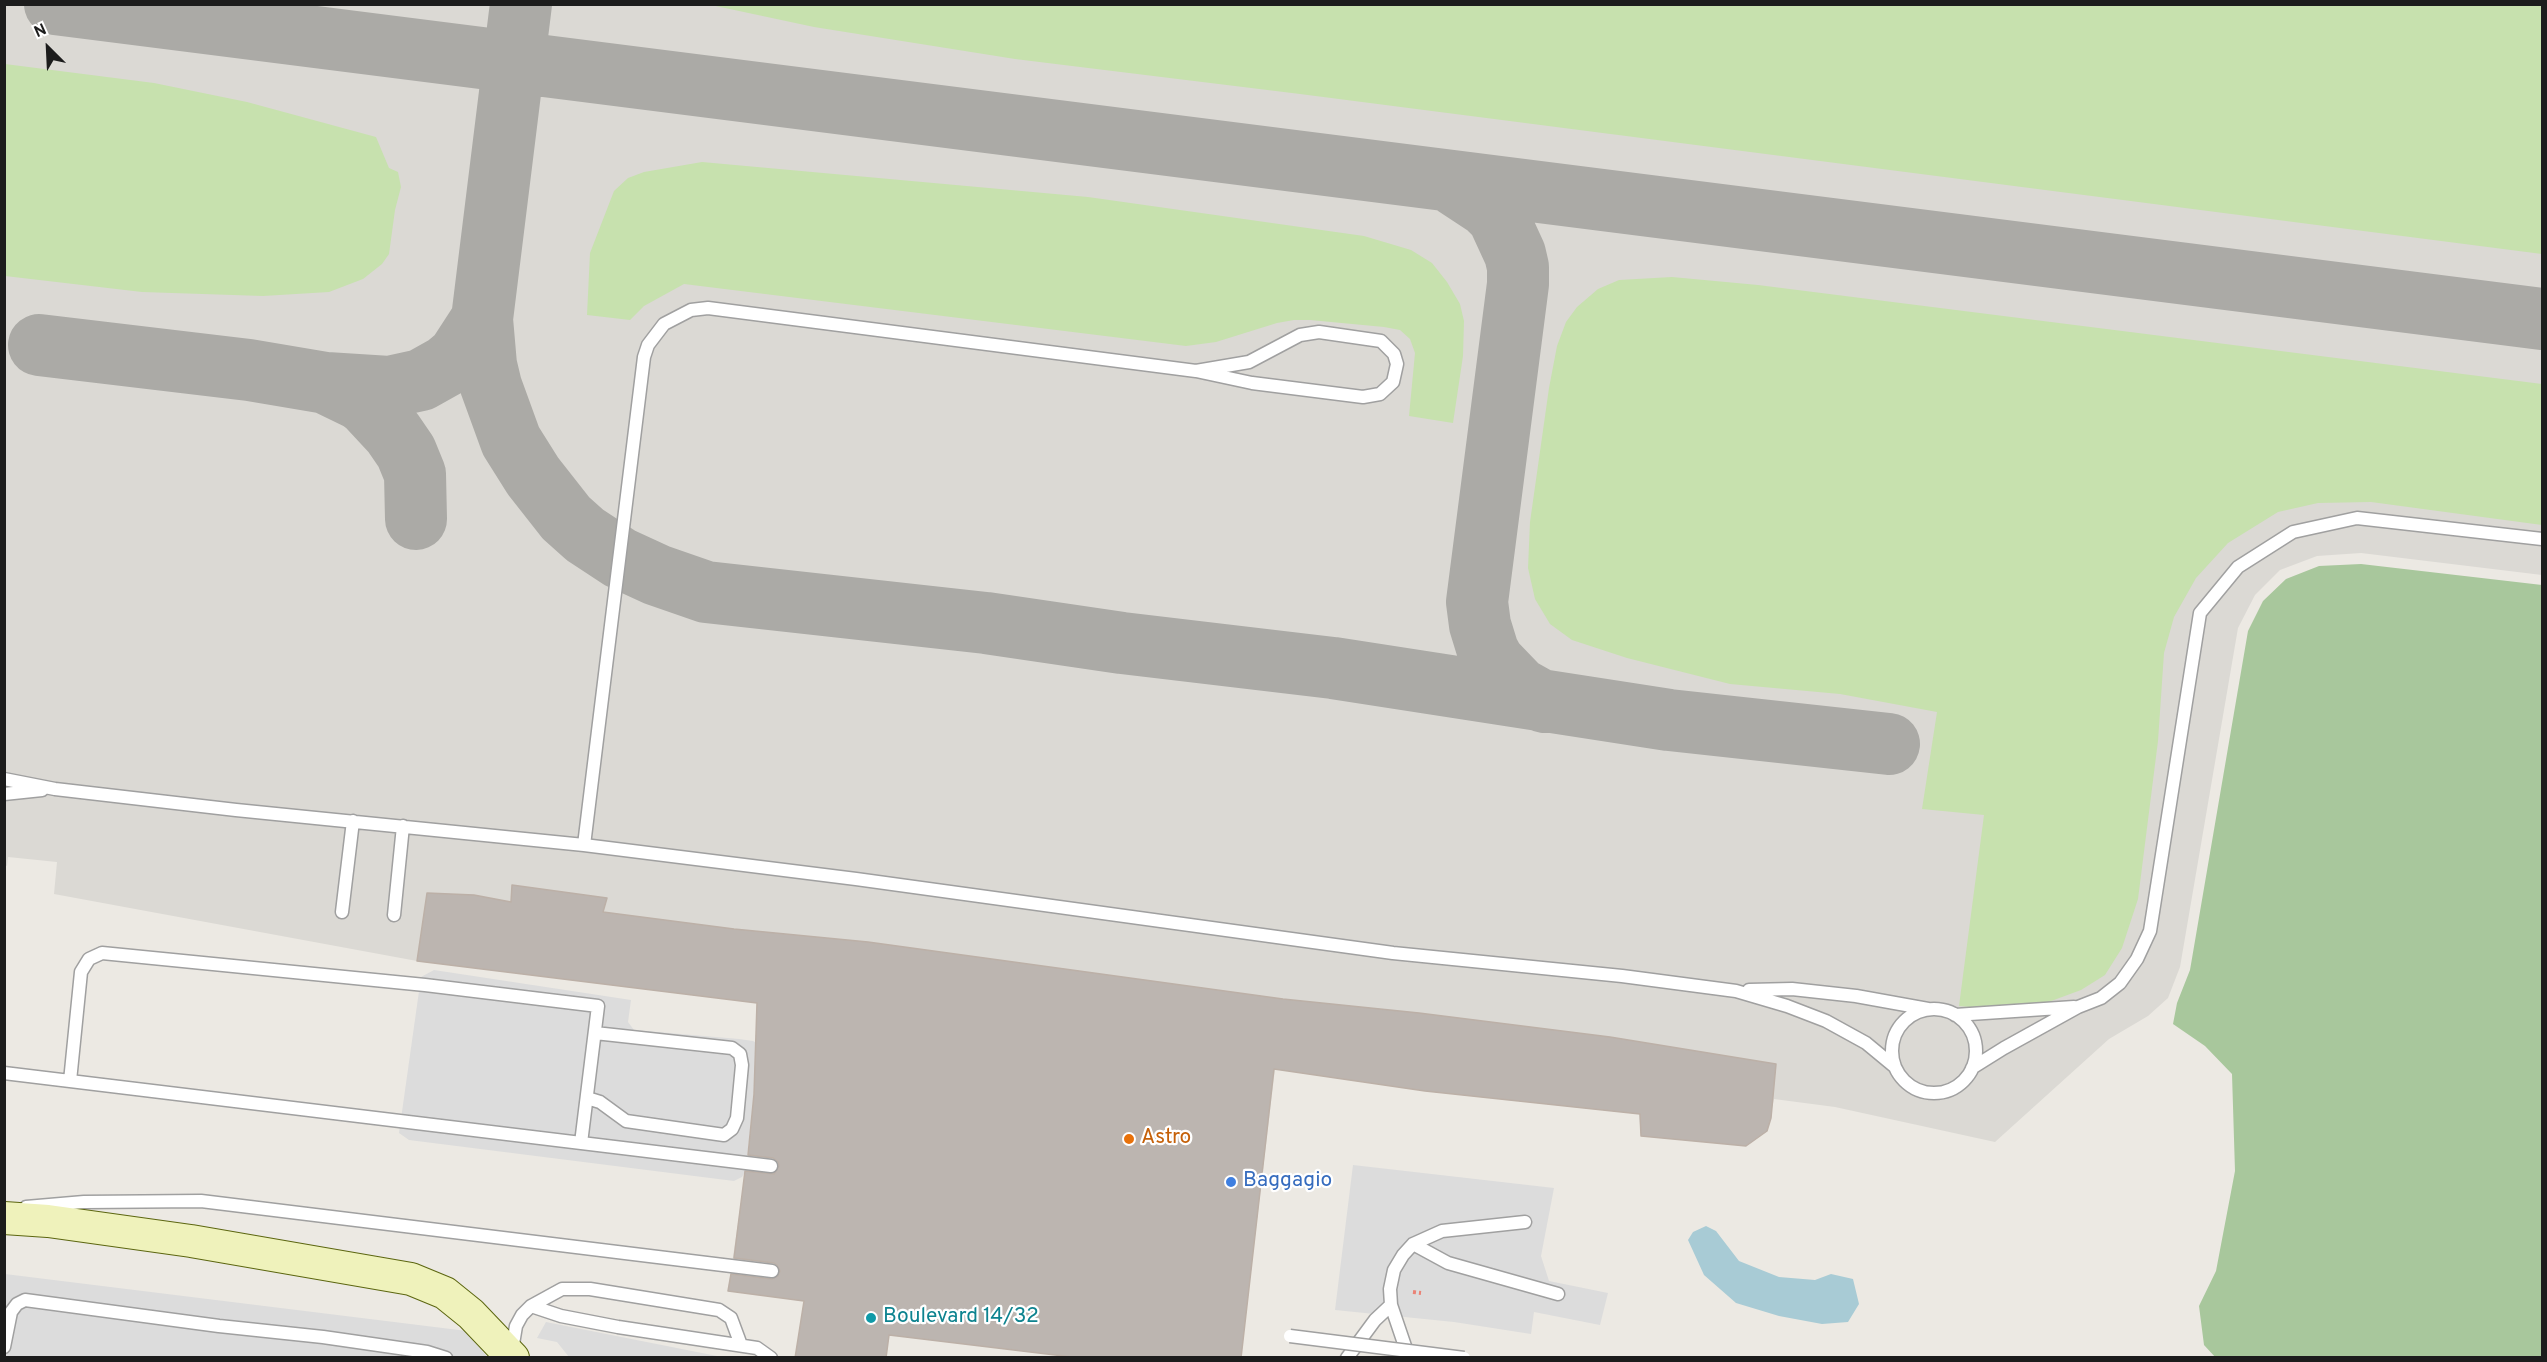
<!DOCTYPE html>
<html>
<head>
<meta charset="utf-8">
<style>
  body { margin:0 }
  #map { position:relative; width:2547px; height:1362px; overflow:hidden; background:#ece9e3; font-family:Overpass,sans-serif }
  canvas { display:block }
  .frame { position:absolute; inset:0; border:6px solid #1c1c1c; pointer-events:none }
  .north { position:absolute; left:18px; top:18px; width:60px; height:60px; -webkit-text-stroke:4px #fff; paint-order:stroke; rotate:336deg; font-size:16px; font-weight:700; line-height:24px; text-align:center; color:#1c1c1c }
  .north::after { content:''; display:block; margin:auto; width:21px; height:27px; background:#1c1c1c; clip-path:polygon(50% 0,100% 100%,50% 72%,0 100%) }
</style>
</head>
<body>
<div id="map">
<canvas width="2547" height="1362"></canvas>
<div class="frame"></div>
<div class="north">N</div>
</div>
<script>
const context = document.querySelector('canvas').getContext('2d');
context.lineJoin = 'round';
function fill(path, color) { context.fillStyle = color; context.fill(path, 'evenodd'); }
const poly = rows => new Path2D(rows.map(r => 'M' + r).join(''));
function trace(path, color, width, dash) { context.strokeStyle = color; context.lineWidth = width; context.lineCap = dash ? 'butt' : 'round'; context.setLineDash(dash || []); context.stroke(path); }
function label(font, color, halo, rows, align = 'center') {
  context.font = font + ' Overpass,sans-serif'; context.lineWidth = 4.5; context.setLineDash([]); context.textBaseline = 'middle'; context.strokeStyle = halo; context.fillStyle = color; for (const [text, x, y, turn = 0] of rows) {
    context.save(); context.translate(x, y); context.rotate((+turn || 0) * Math.PI / 180); context.textAlign = isNaN(turn) ? turn : align; if (halo) context.strokeText(text, 0, 0); context.fillText(text, 0, 0); context.restore();
  }
}
const airport = poly([
  [5,5,2542,5,2542,575,2361,553,2317,556,2280,570,2255,595,2238,628,2180,967,2168,998,2148,1016,2109,1039,1995,1142,1835,1107,1774,1099,1767,1131,1746,1146,1641,1136,1639,1114,1425,1091,1275,1069,1241,1355,728,1291,749,1147,754,1094,757,1003,417,961,54,894,57,862,8,857,7,866,5,865]
]);
const grass = poly([
  [711,5,2542,5,2542,254,1300,94,1015,59,814,27],
  [5,64,154,83,247,102,376,137,389,168,398,172,401,187,395,210,389,254,382,264,363,279,329,292,263,296,142,292,5,276],
  [702,162,1088,197,1364,236,1411,250,1432,263,1447,282,1460,304,1464,321,1463,356,1453,423,1409,416,1415,353,1410,339,1400,330,1384,327,1310,320,1294,320,1277,323,1216,342,1186,346,684,284,644,306,630,320,587,315,590,253,614,191,628,178,644,172],
  [1672,277,1758,285,2542,384,2542,525,2371,502,2318,503,2278,512,2228,543,2196,578,2174,617,2164,653,2158,741,2138,899,2122,948,2105,975,2081,990,2035,1007,1990,1009,1959,1006,1984,815,1922,809,1937,712,1840,694,1730,684,1627,658,1572,640,1550,624,1535,599,1528,568,1530,522,1549,388,1557,346,1566,322,1577,307,1598,289,1619,280]
]);
const forest = poly([
  [2361,564,2542,585,2542,1357,2216,1358,2204,1345,2199,1306,2216,1271,2235,1171,2232,1074,2205,1046,2173,1024,2177,1003,2190,970,2248,631,2263,601,2286,579,2319,566]
]);
const parking = poly([
  [434,970,631,1000,628,1022,634,1030,739,1039,753,1041,759,1044,746,1170,742,1177,734,1181,409,1140,399,1133,421,977],
  [1353,1165,1554,1188,1541,1256,1549,1281,1608,1293,1600,1325,1534,1312,1531,1334,1454,1322,1335,1310],
  [5,1274,467,1331,487,1357,5,1358],
  [546,1322,722,1357,569,1357,557,1342,537,1338]
]);
const water = poly([
  [1706,1226,1716,1231,1739,1261,1779,1277,1815,1280,1831,1274,1853,1279,1859,1304,1848,1322,1822,1324,1779,1316,1736,1303,1704,1275,1688,1240,1693,1232]
]);
const taxiway = poly([
  [55,4,2542,319],
  [521,4,482,319,486,365,491,386,511,441,533,476,566,518,585,535,620,558,657,575,706,592,986,623,1122,643,1333,668,1669,720,1889,744],
  [1449,181,1487,206,1498,217,1515,254,1518,267,1518,284,1477,602,1480,625,1488,651,1494,662,1519,688,1544,702],
  [39,345,249,370,326,383,389,387,421,380,446,366,458,356,482,319],
  [326,383,359,399,367,405,393,433,406,452,415,474,416,519]
]);
const building = poly([
  [512,885,607,898,603,912,734,929,868,942,1283,999,1419,1013,1610,1037,1776,1064,1771,1118,1767,1131,1746,1146,1641,1136,1640,1114,1425,1091,1274,1069,1241,1358,1080,1358,889,1335,886,1358,795,1358,804,1301,728,1291,731,1274,772,1279,778,1276,780,1271,777,1265,774,1263,734,1258,745,1171,774,1174,779,1166,778,1162,773,1158,748,1155,754,1094,757,1003,417,961,427,893,474,895,511,902,512,885]
]);
const path = poly([
  [1413,1292,1421,1293]
]);
const service = poly([
  [1319,332,1381,341,1394,354,1397,364,1393,382,1380,394,1363,397,1252,383,1196,371,1249,362,1300,335,1319,332],
  [4,779,55,789,236,810,584,845,856,879,1393,953,1622,976,1736,991,1787,1006,1826,1021,1866,1043,1895,1067],
  [4,794,42,790],
  [584,845,644,357,648,345,664,324,691,310,708,308,1196,371],
  [342,912,353,821],
  [394,915,403,826],
  [1749,990,1792,989,1856,996,1928,1009],
  '1892 1051a42 42 0 1 1 84 0a42 42 0 1 1-84 0Z',
  [1955,1015,2074,1007],
  [1972,1068,2004,1048,2078,1007,2101,998,2120,983,2137,959,2150,931,2200,613,2238,567,2293,532,2357,518,2542,539],
  [4,1073,771,1166],
  [70,1081,81,972,89,959,102,953,425,985,598,1006,581,1143],
  [587,1098,600,1102,626,1121,724,1135,732,1129,737,1118,742,1065,740,1054,732,1048,595,1033],
  [26,1207,84,1202,201,1201,772,1271],
  [1413,1244,1448,1263,1558,1294],
  [531,1306,561,1316,618,1327,757,1348,771,1358],
  [4,1347,11,1312,17,1304,25,1300,219,1326,323,1337,427,1352,446,1358],
  [512,1350,516,1326,522,1315,531,1306,562,1289,590,1289,719,1310,731,1318,741,1345],
  [1347,1358,1375,1320,1391,1305],
  [1409,1358,1391,1305,1390,1289,1394,1270,1403,1255,1413,1244,1442,1231,1525,1222]
]);
const secondary = poly([
  [4,1218,48,1221,191,1241,411,1279,445,1293,471,1314,513,1358]
]);
const serviceBridge = poly([
  [1290,1336,1464,1358]
]);
const markers = [
  [1129,1139,6,"#e8710a"],
  [1231,1182,6,"#3f7fe0"],
  [871,1318,6,"#0f9aa8"]
];
const foodNames = [
  ["Astro",1141,1139]
];
const shopNames = [
  ["Baggagio",1243,1182]
];
const cultureNames = [
  ["Boulevard 14/32",883,1318]
];
fill(airport, '#dbd9d4');
fill(grass, '#c7e1ae');
fill(forest, '#a8c79c');
fill(parking, '#dcdcdc');
fill(water, '#a8cbd5');
trace(taxiway, '#abaaa6', 62);
fill(building, '#bcb5b0');
trace(building, '#bcb0a7', 1.5);
trace(service, '#a0a0a0', 15);
trace(secondary, '#5c6610', 34);
trace(path, '#ea8376', 4, [3, 3]);
trace(service, '#fff', 12);
trace(secondary, '#eff2bb', 32);
trace(serviceBridge, '#a0a0a0', 15, []);
trace(serviceBridge, '#fff', 12);
for (const [x, y, r, color] of markers) { const dot = new Path2D(); dot.arc(x, y, r, 0, 2 * Math.PI); context.fillStyle = color; context.fill(dot); trace(dot, '#fff', 2); }
label('21px', '#c56008', '#fff', foodNames, 'left');
label('21px', '#366cbe', '#fff', shopNames, 'left');
label('21px', '#0d838f', '#fff', cultureNames, 'left');
</script>
</body>
</html>
